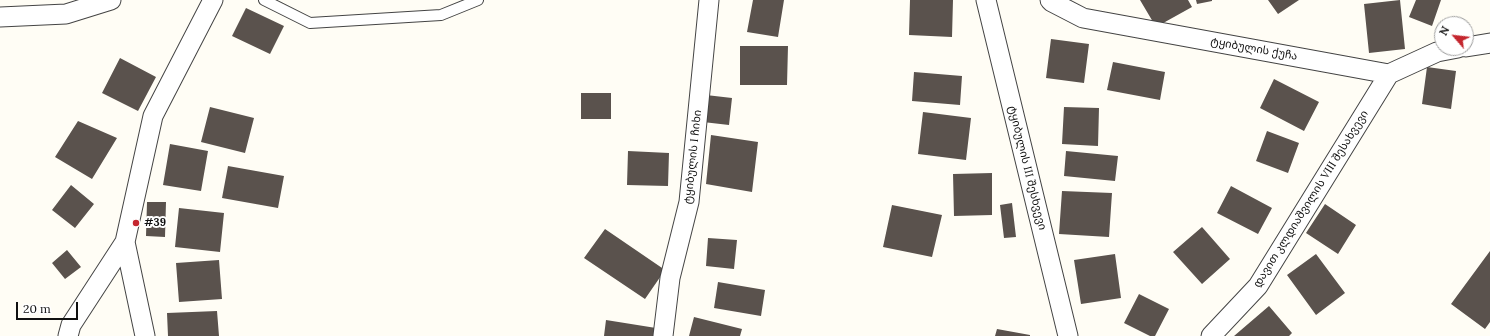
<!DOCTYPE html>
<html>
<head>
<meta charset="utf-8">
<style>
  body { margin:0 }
  #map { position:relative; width:1490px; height:336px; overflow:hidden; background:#fffdf5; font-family:Lora,serif }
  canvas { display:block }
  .north { position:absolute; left:1434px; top:16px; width:40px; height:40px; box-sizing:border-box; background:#fff; border:1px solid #a0a0a0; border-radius:50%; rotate:298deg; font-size:11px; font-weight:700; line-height:16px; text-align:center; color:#111 }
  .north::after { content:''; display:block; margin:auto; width:14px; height:18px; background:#c4262e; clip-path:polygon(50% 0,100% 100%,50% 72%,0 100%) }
  .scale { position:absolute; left:16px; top:302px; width:62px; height:18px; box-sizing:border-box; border:2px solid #111; border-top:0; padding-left:5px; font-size:12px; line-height:14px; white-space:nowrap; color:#111; -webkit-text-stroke:3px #fff; paint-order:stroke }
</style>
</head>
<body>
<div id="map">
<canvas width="1490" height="336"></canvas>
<div class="north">N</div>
<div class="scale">20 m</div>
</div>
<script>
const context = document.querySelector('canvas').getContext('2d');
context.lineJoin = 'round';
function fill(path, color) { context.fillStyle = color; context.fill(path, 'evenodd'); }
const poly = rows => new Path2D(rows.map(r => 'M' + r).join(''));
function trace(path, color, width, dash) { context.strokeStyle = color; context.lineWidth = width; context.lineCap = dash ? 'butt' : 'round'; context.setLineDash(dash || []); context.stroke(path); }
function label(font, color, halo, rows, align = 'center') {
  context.font = font + ' Lora,"Noto Sans Georgian",serif'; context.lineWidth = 4; context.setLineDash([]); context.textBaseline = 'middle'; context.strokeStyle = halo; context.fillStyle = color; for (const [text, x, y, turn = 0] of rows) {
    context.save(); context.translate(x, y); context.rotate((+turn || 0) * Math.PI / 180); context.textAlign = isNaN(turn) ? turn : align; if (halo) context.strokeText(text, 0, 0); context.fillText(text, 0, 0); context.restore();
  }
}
const building = poly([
  [753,0,784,0,778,37,747,32],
  [910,0,953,0,952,37,909,35],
  [1140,0,1188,0,1192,7,1156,27],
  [1196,0,1212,0,1212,1,1197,4],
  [1268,0,1299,0,1278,14],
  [1400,0,1405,49,1369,53,1364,4],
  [1416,0,1441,0,1432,26,1409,17],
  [246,8,284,26,270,54,232,36],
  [1051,39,1089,44,1084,83,1046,78],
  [740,46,788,46,787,85,740,85],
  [120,58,156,77,138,111,102,93],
  [1113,62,1165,72,1160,100,1107,90],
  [1427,67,1456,71,1451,109,1422,104],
  [914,72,962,76,960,105,912,101],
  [1274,79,1319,102,1304,131,1260,108],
  [581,93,611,93,611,119,581,119],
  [706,95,732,98,729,125,703,122],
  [210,107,254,118,245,153,201,142],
  [1064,107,1099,108,1098,146,1062,144],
  [923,112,971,118,966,160,918,154],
  [78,121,117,138,92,179,55,157],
  [1267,131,1299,143,1288,173,1256,161],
  [711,135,758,142,752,192,706,184],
  [170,144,208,151,201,191,163,185],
  [628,151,669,153,668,186,627,185],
  [1066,151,1118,156,1115,181,1064,176],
  [228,166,284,176,278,208,222,198],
  [992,173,992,215,954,216,953,174],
  [71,185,94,204,75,228,52,210],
  [1231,186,1272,208,1258,234,1217,213],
  [1062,191,1112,193,1109,237,1059,234],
  [147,202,166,202,165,237,146,236],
  [1012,203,1016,237,1004,238,1000,205],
  [1325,204,1356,225,1338,254,1306,233],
  [892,205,942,215,932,257,883,247],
  [179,208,224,213,220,252,175,247],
  [1202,227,1230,259,1202,284,1173,252],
  [605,229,665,270,645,299,584,258],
  [708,238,737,240,734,269,706,266],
  [67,250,81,267,65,279,52,263],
  [1490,251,1490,322,1485,329,1451,304],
  [1115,254,1121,298,1081,304,1074,260],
  [1316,254,1345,293,1316,315,1287,275],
  [219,260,222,299,179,302,176,263],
  [718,282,765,290,761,316,714,308],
  [1139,294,1169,309,1155,336,1150,336,1124,323],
  [1269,306,1292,333,1289,336,1234,336],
  [217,311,219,336,168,336,167,313],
  [694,317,742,329,740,336,689,336],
  [606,320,656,328,654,336,604,336],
  [997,329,1030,335,1030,336,995,336]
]);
const lane = poly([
  [264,0,310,23,441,15,478,0]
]);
const street = poly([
  [986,0,1068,336],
  [1050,0,1052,2,1083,18,1389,74,1437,52,1458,48],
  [0,17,66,14,111,0],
  [1466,47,1490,43],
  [68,336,71,325,125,242],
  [145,336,125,242,153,116,213,0],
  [663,336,670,278,689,202,709,0],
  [1211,336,1258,286,1389,74]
]);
const markers = [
  [136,223,4,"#c4262e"]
];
const streetNames = [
  ["ტყიბულის ქუჩა",1254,49,10],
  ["ტყიბულის I ჩიხი",693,157,-84],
  ["ტყიბულის III შესხვევი",1027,168,76],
  ["დავით კლდიაშვილის VIII შესახვევი",1311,199,-58]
];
const poiNames = [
  ["#39",144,223]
];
fill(building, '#5a524d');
trace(lane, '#444', 12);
trace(street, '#444', 21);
trace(lane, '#fff', 10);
trace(street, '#fff', 19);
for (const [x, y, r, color] of markers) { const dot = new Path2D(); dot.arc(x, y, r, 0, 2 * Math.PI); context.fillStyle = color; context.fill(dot); trace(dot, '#fff', 1.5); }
label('11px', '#111', '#fff', streetNames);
label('bold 11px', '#111', '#fff', poiNames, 'left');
</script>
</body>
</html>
